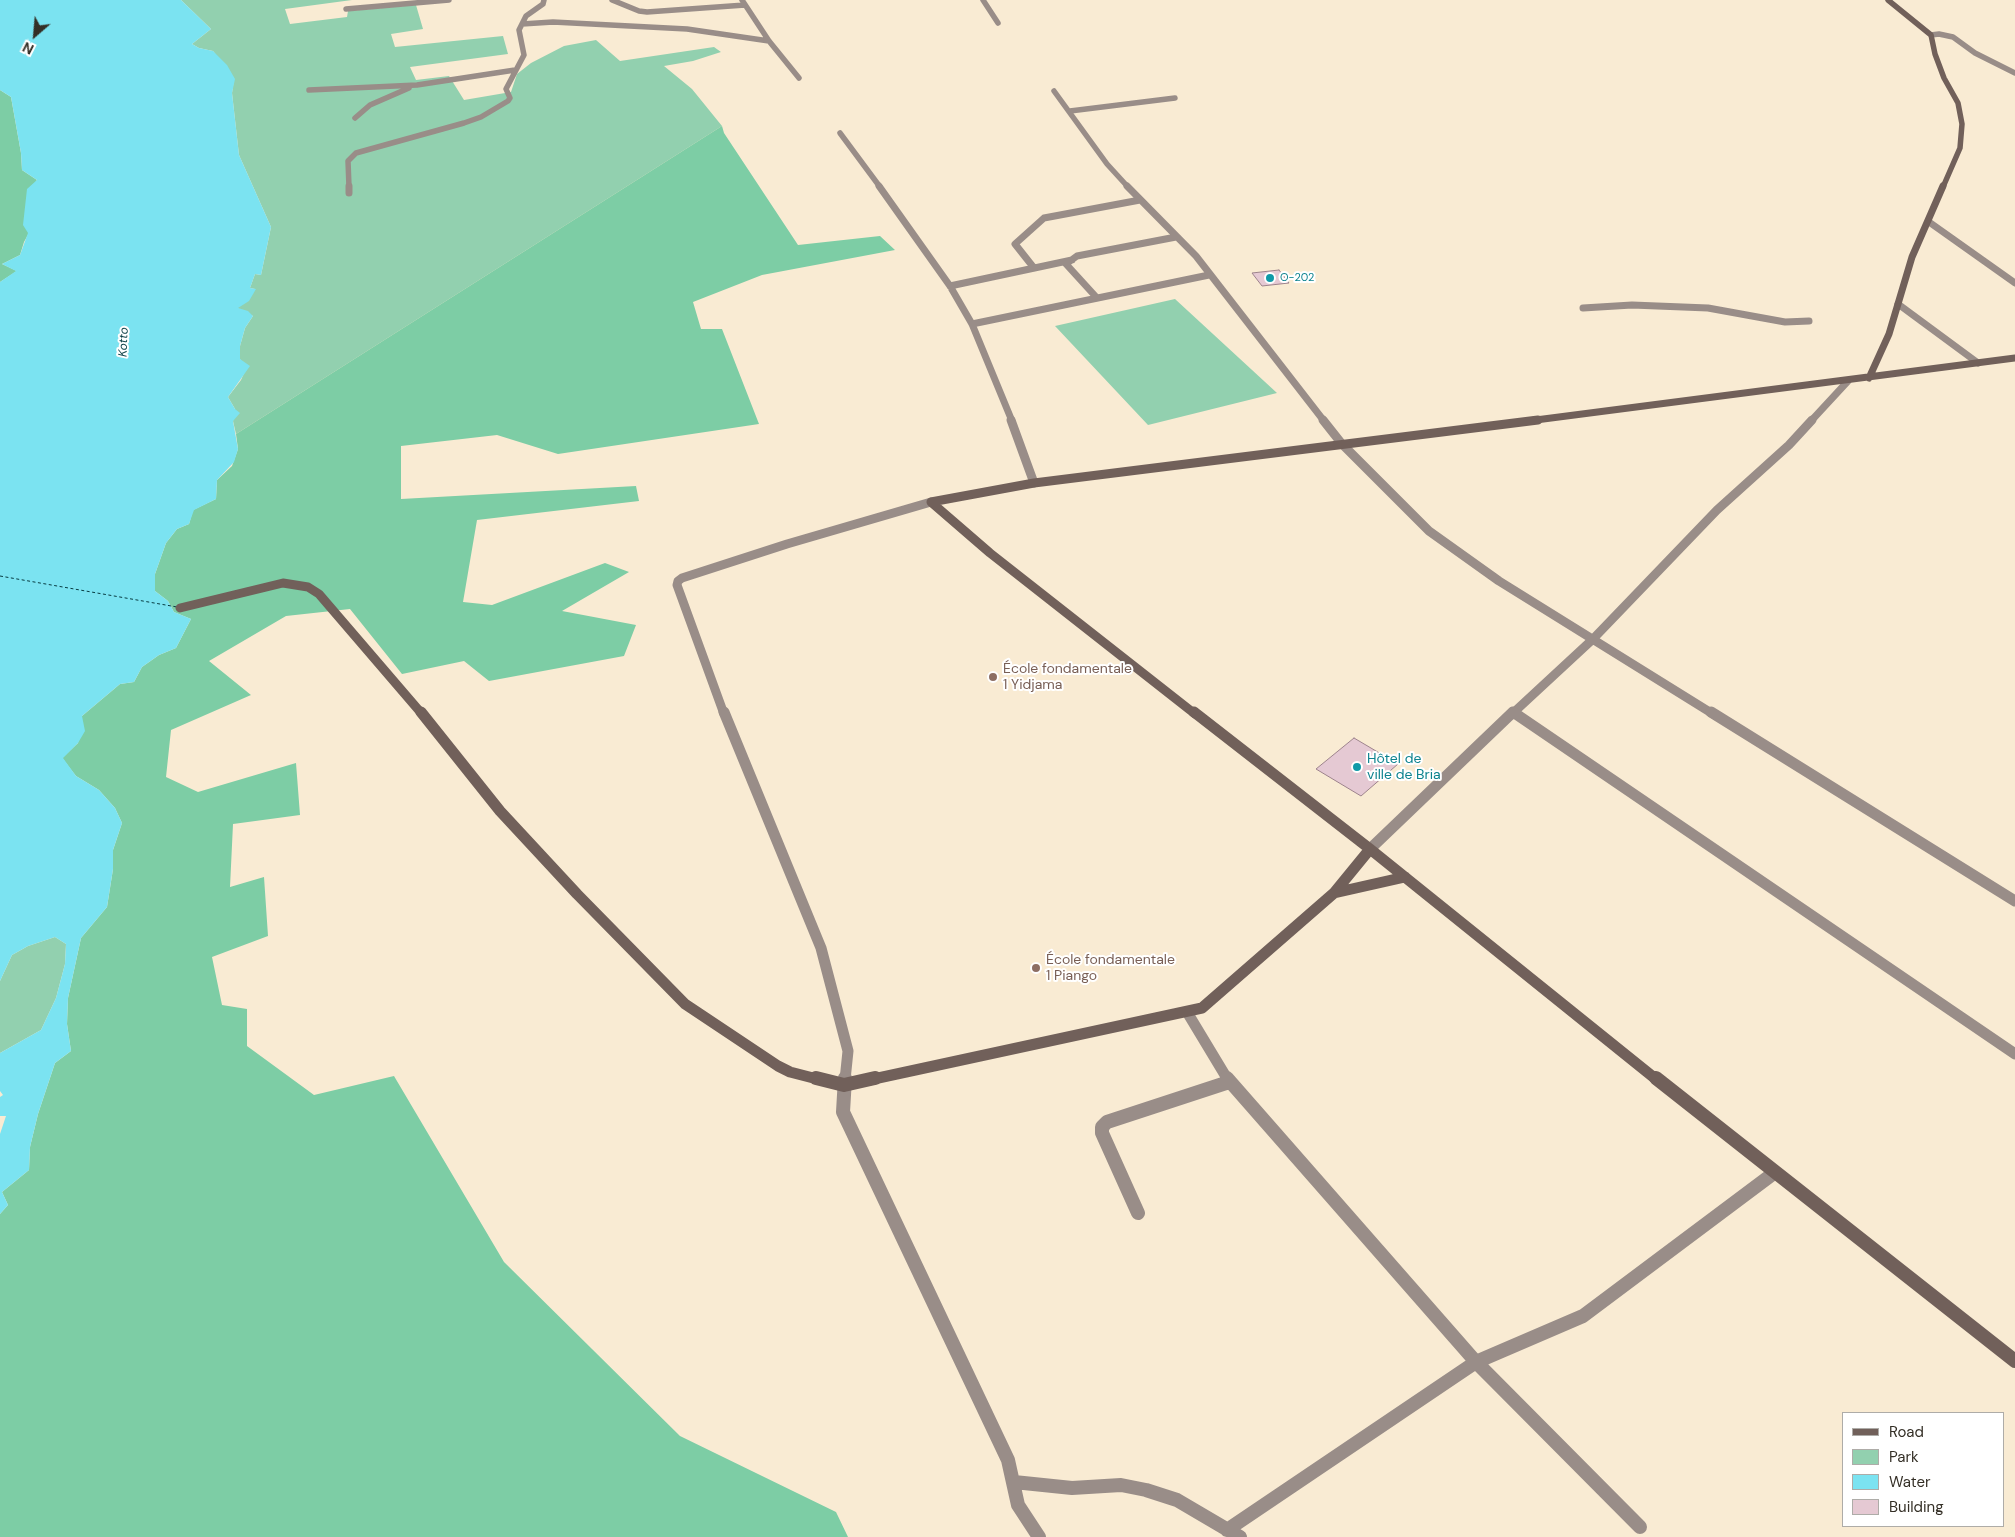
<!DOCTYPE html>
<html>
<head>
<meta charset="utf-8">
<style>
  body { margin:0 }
  #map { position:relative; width:2015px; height:1537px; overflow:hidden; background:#f9ebd3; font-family:"DM Sans",sans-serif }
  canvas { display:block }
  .legend { position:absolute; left:1842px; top:1412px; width:162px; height:115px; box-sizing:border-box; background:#fff; border:1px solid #aeaca8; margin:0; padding:6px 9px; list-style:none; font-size:15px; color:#342f26 }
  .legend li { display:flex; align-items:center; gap:10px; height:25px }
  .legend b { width:25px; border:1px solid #aeaca8 }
  .north { position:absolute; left:10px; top:10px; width:50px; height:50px; -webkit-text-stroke:4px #fff; paint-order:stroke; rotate:207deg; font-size:14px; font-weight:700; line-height:20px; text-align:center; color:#342f26 }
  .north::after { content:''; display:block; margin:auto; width:18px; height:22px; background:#342f26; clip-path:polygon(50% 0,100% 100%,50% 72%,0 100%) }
</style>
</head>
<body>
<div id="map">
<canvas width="2015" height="1537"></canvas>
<ul class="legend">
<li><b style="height:6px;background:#71605a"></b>Road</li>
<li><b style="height:14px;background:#92d0af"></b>Park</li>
<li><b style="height:14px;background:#7be3f1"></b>Water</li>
<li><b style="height:14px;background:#e5c9d3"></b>Building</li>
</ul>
<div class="north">N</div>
</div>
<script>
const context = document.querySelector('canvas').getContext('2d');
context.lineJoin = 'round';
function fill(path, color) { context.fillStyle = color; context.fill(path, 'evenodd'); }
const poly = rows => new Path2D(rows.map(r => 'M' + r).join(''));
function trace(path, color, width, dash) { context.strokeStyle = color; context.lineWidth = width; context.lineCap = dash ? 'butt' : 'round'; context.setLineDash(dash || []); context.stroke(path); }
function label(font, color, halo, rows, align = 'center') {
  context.font = font + ' "DM Sans",sans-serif'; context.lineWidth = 4; context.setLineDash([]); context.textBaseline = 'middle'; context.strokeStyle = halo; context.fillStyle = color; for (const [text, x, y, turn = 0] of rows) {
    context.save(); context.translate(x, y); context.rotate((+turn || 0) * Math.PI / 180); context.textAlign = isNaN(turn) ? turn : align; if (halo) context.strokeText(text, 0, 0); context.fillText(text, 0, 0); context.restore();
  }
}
const green = poly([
  [181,0,352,0,285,9,290,24,347,17,348,11,416,5,423,29,391,34,395,47,503,36,508,54,410,67,416,80,449,76,464,100,511,92,517,74,531,63,564,46,596,40,620,61,714,47,721,52,693,61,664,66,692,89,722,126,236,434,233,421,235,409,228,397,241,380,245,371,240,359,240,346,245,328,253,316,237,308,255,289,250,288,255,274,261,275,271,227,239,155,232,93,234,79,213,51,199,48,192,44,211,29],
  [1175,299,1277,393,1148,425,1055,326],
  [55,937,66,944,65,964,56,998,41,1030,0,1053,0,981,12,955,28,946]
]);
const forest = poly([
  [0,90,11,97,21,153,22,170,37,180,35,183,29,233,24,242,20,255,2,264,17,271,0,282],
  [722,126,724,133,798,245,880,236,895,250,762,275,693,302,701,329,722,329,759,424,558,454,497,435,401,446,401,499,636,486,639,501,477,520,463,602,492,605,605,563,629,572,562,611,636,625,624,656,489,681,464,661,402,674,350,609,286,616,209,661,251,695,171,730,166,777,198,792,296,763,300,815,233,824,230,887,264,877,268,936,212,957,222,1005,247,1009,247,1046,314,1095,394,1076,504,1262,680,1436,836,1512,848,1537,0,1537,0,1214,8,1205,2,1192,29,1170,30,1147,38,1114,55,1063,71,1051,67,1024,68,998,81,938,107,907,113,869,113,850,122,823,115,808,99,790,76,776,62,758,78,743,82,716,120,684,134,682,142,667,159,655,176,648,191,619,174,612,168,601,155,591,155,574,166,543,177,529,189,524,193,510,216,499,217,480,232,466,238,449,236,434]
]);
const water = poly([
  [0,0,181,0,211,29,192,44,199,48,213,51,227,65,235,79,232,93,239,155,271,227,261,275,255,274,250,288,256,289,249,301,238,308,248,311,253,316,245,328,240,346,240,359,250,366,228,397,235,409,240,413,233,421,238,449,234,462,217,480,216,499,194,510,189,524,177,529,166,543,155,574,155,591,168,601,174,612,191,619,176,648,159,655,142,667,134,682,120,684,82,716,85,731,78,743,63,758,76,776,99,790,115,808,122,823,113,850,113,869,107,907,81,938,68,998,67,1024,71,1051,55,1063,38,1114,30,1147,29,1170,2,1192,8,1205,0,1214,0,1134,6,1116,0,1116,0,1097,3,1095,0,1091,0,1053,41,1030,56,998,65,964,66,944,55,937,28,946,12,955,0,981,0,282,16,271,2,264,20,255,28,233,23,225,27,189,37,180,22,170,21,153,11,97,0,90]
]);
const ferry = poly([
  [0,576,177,607]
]);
const building = poly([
  [1279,270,1289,283,1262,286,1252,273,1279,270],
  [1354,738,1398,764,1361,796,1316,769,1354,738]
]);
const streetFar4 = poly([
  [612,0,639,11,647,12,745,5],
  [742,0,769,41,799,78],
  [983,0,998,23],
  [346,9,449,0],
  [522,24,553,22,687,29,769,41],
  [1931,35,1939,34,1953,37,1975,53,2015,73],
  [309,90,417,85,515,70],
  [1054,91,1107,164,1128,187],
  [1070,111,1175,98],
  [355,118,370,105,409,88],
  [840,133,880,187],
  [349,187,348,161,356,153,464,123,481,117,508,101,510,98,506,89,524,55,519,30,526,16,543,4,544,0]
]);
const streetFar3 = poly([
  [349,186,349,193],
  [879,186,950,286,972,324,1012,421],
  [1127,186,1196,256,1324,421],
  [1929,222,2015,283],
  [1034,268,1015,244,1044,218,1140,200],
  [950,286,1072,260],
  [1097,298,1066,264,1077,256,1176,237],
  [1898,304,1978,363],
  [1583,308,1632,305,1708,308,1785,322,1809,321],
  [972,324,1209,275],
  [1811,421,1848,381]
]);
const streetFar2 = poly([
  [1011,420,1034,483],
  [1323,420,1342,444,1429,531,1499,581,1713,714],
  [1513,712,1515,714],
  [724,714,677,585,678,581,682,578,787,544,931,502],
  [1512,714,1593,639,1717,510,1789,445,1812,420]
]);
const streetFar1 = poly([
  [724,712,821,948,848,1051,845,1080],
  [1513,712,2015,1054],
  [1711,712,2015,901],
  [1370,849,1513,712],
  [1187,1012,1228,1080]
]);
const street = poly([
  [845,1078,843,1112,1008,1460,1018,1505,1039,1537],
  [1227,1078,1476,1362,1640,1527],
  [1138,1213,1102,1133,1102,1127,1107,1122,1229,1082],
  [1014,1482,1072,1488,1121,1485,1146,1490,1177,1500,1240,1537],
  [1227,1530,1476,1362,1583,1316,1774,1173]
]);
const secondaryFar4 = poly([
  [1888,0,1931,35,1935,54,1944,78,1958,103,1962,124,1960,148,1943,187]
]);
const secondaryFar3 = poly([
  [1869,378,1889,334,1912,257,1943,186],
  [1528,421,2015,358]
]);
const secondaryFar2 = poly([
  [931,502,990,553,1195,714],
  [931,502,1034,483,1538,420],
  [180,608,283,583,308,587,319,594,422,714]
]);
const secondaryFar1 = poly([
  [421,712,500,811,577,894,685,1004,778,1066,790,1072,821,1080],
  [1194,712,1370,849,1657,1080],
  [1334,893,1405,877],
  [869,1080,1202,1008,1334,893,1370,849]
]);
const secondary = poly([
  [816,1078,844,1085,875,1078],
  [1656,1078,2015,1361]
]);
const markers = [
  [1270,278,5,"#0f9aa8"],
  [993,677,5,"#8d6e63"],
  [1357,767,5,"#0f9aa8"],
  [1036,968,5,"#8d6e63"]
];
const farCulturenames = [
  ["O-202",1280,278]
];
const farWaternames = [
  ["Kotto",124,342,-88]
];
const educationNames = [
  ["École fondamentale",1003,669],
  ["1 Yidjama",1003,685],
  ["École fondamentale",1046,960],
  ["1 Piango",1046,976]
];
const cultureNames = [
  ["Hôtel de",1367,759],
  ["ville de Bria",1367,775]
];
fill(green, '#92d0af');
fill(forest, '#7dcda5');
fill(water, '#7be3f1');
trace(ferry, '#083c42', 1, [3, 2.5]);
fill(building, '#e5c9d3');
trace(building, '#9d838c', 1);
trace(streetFar4, '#998d88', 5.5);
trace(streetFar3, '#998d88', 7);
trace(streetFar2, '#998d88', 9);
trace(streetFar1, '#998d88', 11);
trace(street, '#998d88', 14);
trace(secondaryFar4, '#71605a', 5.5);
trace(secondaryFar3, '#71605a', 7);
trace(secondaryFar2, '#71605a', 9);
trace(secondaryFar1, '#71605a', 11);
trace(secondary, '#71605a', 14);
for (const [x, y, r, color] of markers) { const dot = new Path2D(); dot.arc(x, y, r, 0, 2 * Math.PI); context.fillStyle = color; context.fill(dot); trace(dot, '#fff', 2); }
label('11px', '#0d838f', '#fff', farCulturenames, 'left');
label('italic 12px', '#083c42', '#fff', farWaternames);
label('14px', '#785e54', '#fff', educationNames, 'left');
label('14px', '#0d838f', '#fff', cultureNames, 'left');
</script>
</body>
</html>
